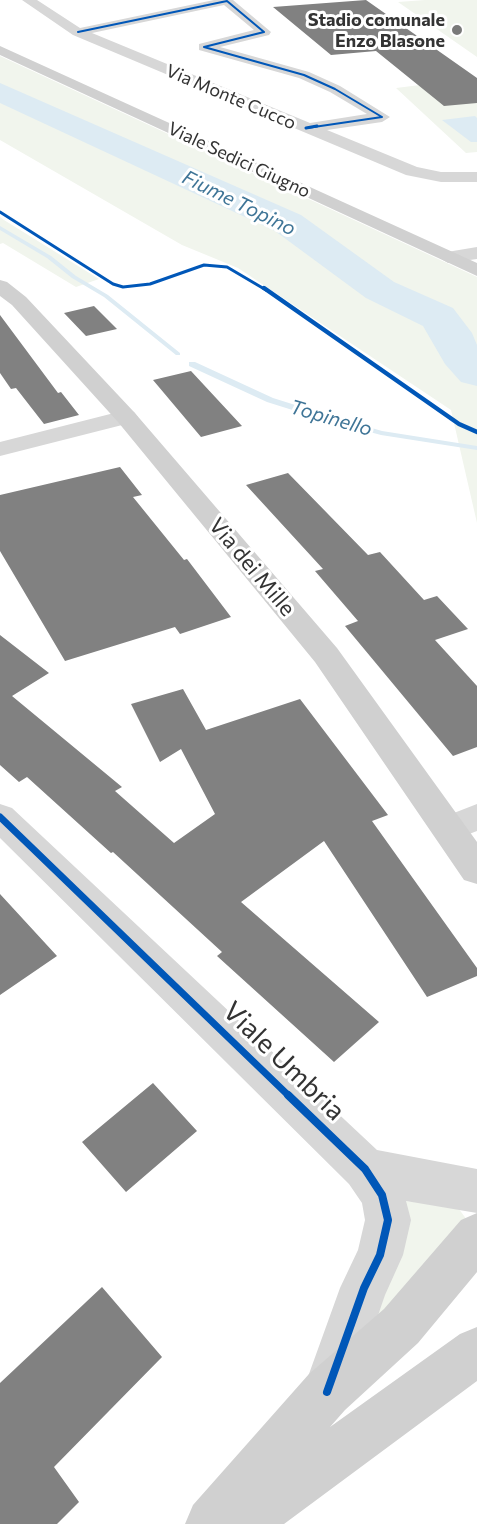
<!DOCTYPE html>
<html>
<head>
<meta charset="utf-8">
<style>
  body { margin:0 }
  canvas { display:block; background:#fff }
</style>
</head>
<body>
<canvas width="477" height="1524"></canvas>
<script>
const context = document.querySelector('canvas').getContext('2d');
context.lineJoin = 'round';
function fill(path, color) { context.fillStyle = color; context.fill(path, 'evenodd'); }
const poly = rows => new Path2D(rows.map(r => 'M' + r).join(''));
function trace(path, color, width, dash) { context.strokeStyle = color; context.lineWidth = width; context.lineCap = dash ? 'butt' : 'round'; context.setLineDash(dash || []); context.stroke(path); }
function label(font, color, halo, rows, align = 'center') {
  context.font = font + ' Commissioner,sans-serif'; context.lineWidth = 6; context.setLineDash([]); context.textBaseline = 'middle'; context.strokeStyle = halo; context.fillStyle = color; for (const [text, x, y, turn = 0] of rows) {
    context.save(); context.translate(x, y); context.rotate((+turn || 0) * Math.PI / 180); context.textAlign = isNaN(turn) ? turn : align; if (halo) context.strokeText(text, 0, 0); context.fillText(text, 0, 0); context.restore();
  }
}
const green = poly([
  [425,0,477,0,477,57,398,2],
  [0,56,477,277,477,523,451,410,238,268,182,245,0,140],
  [477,78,477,152,466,153,396,88],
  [0,217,4,220,99,279,76,287,3,243,0,244],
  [405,1201,456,1205,467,1220,363,1334]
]);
const water = poly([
  [475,116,477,118,477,142,471,142,442,120]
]);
const stream = poly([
  [0,226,51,256,76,276,108,295,180,353,180,355,176,355,104,297,72,278,47,258,0,230,0,226],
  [189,362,195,362,273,398,327,415,382,431,477,446,477,450,381,435,321,419,267,402,189,366,189,362]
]);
const river = poly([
  [0,83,301,215,394,282,453,308,472,333,477,345,477,386,461,382,445,364,423,326,366,298,275,231,0,103,0,83]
]);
const building = poly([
  [366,0,477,78,477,103,444,106,376,51,331,55,273,7],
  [94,306,117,329,86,336,64,313],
  [0,315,58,393,61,392,79,415,44,424,16,388,11,389,0,373],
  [191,371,242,426,201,437,153,380],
  [120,467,142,495,133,497,184,560,187,559,231,617,180,634,175,627,65,661,0,551,0,495],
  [288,473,368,555,380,552,424,600,437,596,468,629,435,640,477,686,477,747,453,756,345,626,358,621,315,571,323,569,246,485],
  [0,635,49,673,12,696,122,787,115,791,174,843,215,814,181,749,160,762,131,704,183,689,206,730,300,699,388,815,372,821,477,968,477,976,427,997,324,841,241,902,379,1022,334,1062,217,956,222,952,113,852,111,853,27,777,19,782,0,765],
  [0,894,57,956,0,995],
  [153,1083,197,1131,126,1192,82,1142],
  [102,1287,162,1357,54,1467,79,1502,57,1524,0,1524,0,1383]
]);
const street = poly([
  [22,0,37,0,80,28,214,0,233,0,271,32,269,35,220,47,309,72,340,86,390,117,382,122,327,130,417,167,441,172,477,172,477,182,441,182,406,175,73,35,22,0],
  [224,5,254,30,199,44,199,50,299,78,330,92,367,114,310,123,92,33,224,5],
  [477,247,477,259,448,263,438,257,441,253,477,247],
  [126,410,134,412,138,417,134,422,0,456,0,442,126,410],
  [0,804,12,808,377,1150,477,1169,477,1213,406,1201,411,1220,403,1255,385,1295,348,1403,330,1410,312,1403,305,1385,340,1288,358,1250,365,1220,362,1203,349,1184,0,838,0,804],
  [477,804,477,831,448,842,436,838,431,829,436,820,477,804]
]);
const secondary = poly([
  [0,46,477,263,477,276,0,55,0,46],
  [0,280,7,282,26,297,134,412,337,648,477,842,477,884,464,880,315,662,118,422,12,305,0,296,0,280],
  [477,1213,477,1272,418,1343,345,1410,330,1427,460,1334,477,1327,477,1381,284,1524,185,1524,193,1505,309,1374,384,1309,461,1220,477,1213]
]);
const cyclewayFar4 = poly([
  [78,32,227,1,264,32,204,47,304,75,335,89,382,117,307,128]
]);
const cyclewayFar3 = poly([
  [306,128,317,126],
  [0,212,113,284,123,287,150,284,204,265,227,267,266,290]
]);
const cyclewayFar2 = poly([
  [264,288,459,424,477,432]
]);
const cyclewayFar1 = poly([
  [0,817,289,1096]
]);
const cycleway = poly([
  [288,1095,365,1169,382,1195,388,1220,380,1255,364,1288,327,1392]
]);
const markers = [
  [457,30,6,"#7a7a7a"]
];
const farPoinames = [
  ["Stadio comunale",445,20],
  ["Enzo Blasone",445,41]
];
const farStreetnames = [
  ["Via Monte Cucco",231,97,23],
  ["Viale Sedici Giugno",239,160,25]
];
const farWaternames = [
  ["Fiume Topino",239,203,26],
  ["Topinello",331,418,16]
];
const streetNames = [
  ["Via dei Mille",252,567,50]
];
const nearStreetnames = [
  ["Viale Umbria",284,1061,44]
];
fill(green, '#f1f5ed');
fill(water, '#ddebf3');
fill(stream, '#ddebf3');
fill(river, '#ddebf3');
fill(building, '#818181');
fill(street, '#d7d7d7');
fill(secondary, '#d0d0d0');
trace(cyclewayFar4, '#0057b8', 2);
trace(cyclewayFar3, '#0057b8', 3);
trace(cyclewayFar2, '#0057b8', 4.5);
trace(cyclewayFar1, '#0057b8', 7);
trace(cycleway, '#0057b8', 8);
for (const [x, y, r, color] of markers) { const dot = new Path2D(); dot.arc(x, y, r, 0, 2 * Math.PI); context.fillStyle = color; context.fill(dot); trace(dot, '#fff', 2); }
label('bold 18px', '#333', '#fff', farPoinames, 'right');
label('18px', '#333', '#fff', farStreetnames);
label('italic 20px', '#3f7597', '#fff', farWaternames);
label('22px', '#333', '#fff', streetNames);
label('27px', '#333', '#fff', nearStreetnames);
</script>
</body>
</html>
